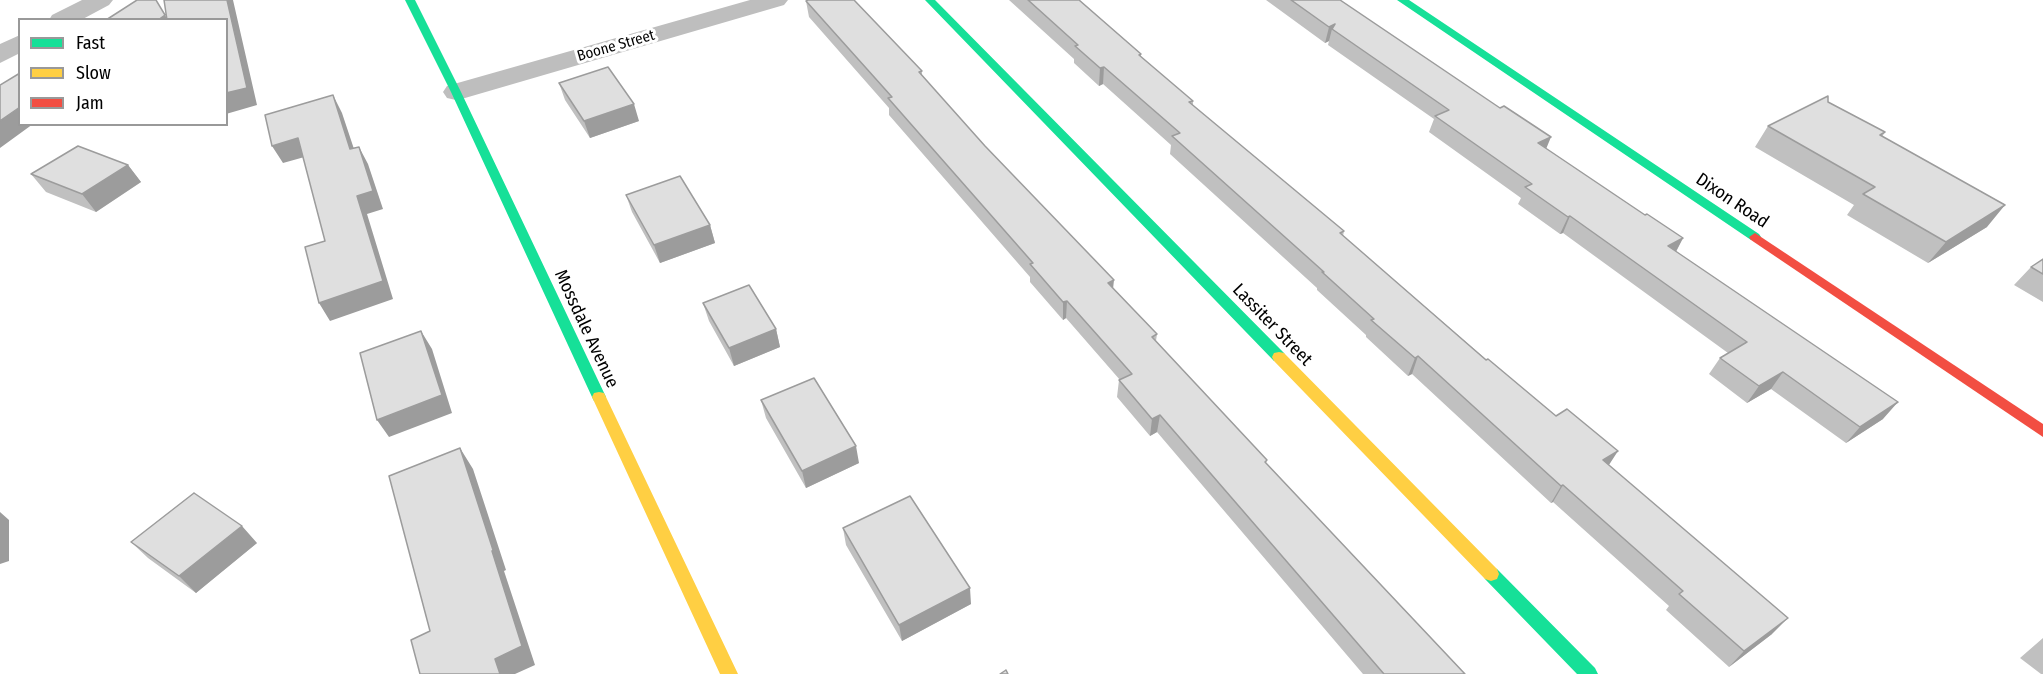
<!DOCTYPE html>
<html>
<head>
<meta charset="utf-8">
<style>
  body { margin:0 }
  #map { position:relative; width:2043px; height:674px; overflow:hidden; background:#fff; font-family:"Fira Sans Condensed",sans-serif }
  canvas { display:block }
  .legend { position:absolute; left:18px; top:18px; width:210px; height:108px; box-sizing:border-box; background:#fff; border:2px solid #999; margin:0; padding:8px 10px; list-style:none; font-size:18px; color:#000 }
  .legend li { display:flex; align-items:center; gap:12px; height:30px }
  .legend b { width:30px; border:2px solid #999 }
</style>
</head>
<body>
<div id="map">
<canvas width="2043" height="674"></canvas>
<ul class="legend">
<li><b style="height:8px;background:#16e098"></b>Fast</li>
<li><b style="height:8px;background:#ffcf43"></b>Slow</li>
<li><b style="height:8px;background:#f24e42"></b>Jam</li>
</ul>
</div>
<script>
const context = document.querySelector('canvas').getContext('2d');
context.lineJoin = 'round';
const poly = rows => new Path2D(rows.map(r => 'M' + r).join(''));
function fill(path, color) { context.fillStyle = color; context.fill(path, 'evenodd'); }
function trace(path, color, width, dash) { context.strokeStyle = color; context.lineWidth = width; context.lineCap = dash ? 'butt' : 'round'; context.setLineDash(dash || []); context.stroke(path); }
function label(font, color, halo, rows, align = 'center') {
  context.font = font + ' "Fira Sans Condensed",sans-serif'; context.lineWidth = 6; context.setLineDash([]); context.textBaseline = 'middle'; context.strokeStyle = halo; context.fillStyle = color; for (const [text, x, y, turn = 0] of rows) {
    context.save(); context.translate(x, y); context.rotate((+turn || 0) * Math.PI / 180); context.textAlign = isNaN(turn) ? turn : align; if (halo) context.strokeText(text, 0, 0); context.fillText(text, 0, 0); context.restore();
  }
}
const street = poly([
  [82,0,113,0,109,5,81,20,49,20,52,15,82,0],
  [750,0,788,0,784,5,465,98,456,100,447,98,443,92,447,86,750,0],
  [20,35,20,53,0,63,0,44,20,35]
]);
const fast = poly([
  [405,0,415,0,461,92,606,397,604,401,594,401,592,397,451,92,405,0],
  [925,0,935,0,1284,353,1286,357,1284,361,1274,361,925,0],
  [1397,0,1409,0,1759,234,1761,237,1759,240,1751,240,1397,0],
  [1491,567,1497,569,1595,668,1598,674,1577,674,1485,579,1483,574,1485,569,1491,567]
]);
const slow = poly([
  [1279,352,1284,353,1497,569,1499,574,1497,579,1491,581,1485,579,1274,361,1272,357,1274,353,1279,352],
  [599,392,604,393,606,397,738,674,720,674,592,397,594,393,599,392]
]);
const jam = poly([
  [1755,233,2043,424,2043,437,1751,240,1749,237,1755,233]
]);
const wall = poly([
  [1009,0,1079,0,1141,54,1141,57,1193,101,1193,106,1344,231,1343,236,1609,465,1772,634,1729,667,1666,610,1669,606,1553,502,1551,503,1412,374,1408,376,1366,337,1366,335,1317,290,1317,288,1170,154,1171,145,1103,84,1099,86,1074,63,1074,59],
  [1266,0,1340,0,1546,149,1645,215,1683,238,1676,252,1883,419,1846,443,1771,389,1747,403,1709,374,1720,358,1728,353,1563,233,1560,234,1518,204,1521,198,1429,132,1434,119,1328,45,1329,41,1325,43],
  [806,1,922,71,922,76,985,146,1113,288,1157,334,1156,341,1267,460,1266,463,1465,674,1363,674,1157,432,1150,436,1117,397,1119,380,1120,380,1066,318,1063,320,1030,282,1030,277,889,115,889,108,809,17],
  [559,83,639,121,590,138,565,100],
  [1828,102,1885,132,1882,137,1987,227,1928,263,1847,215,1854,205,1755,147,1768,126],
  [128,165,141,182,96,212,46,192,31,174],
  [626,195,710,225,715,243,660,263,632,212],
  [2043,259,2043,302,2014,285,2031,267],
  [703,303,776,329,780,347,734,366,709,321],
  [761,400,859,463,806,488,766,418],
  [843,528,971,604,902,641,846,545],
  [131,542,257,543,196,593,148,558],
  [2043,638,2043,674,2041,674,2020,658]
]);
const shadedWall = poly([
  [227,0,233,0,257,105,226,114],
  [165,15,168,20,158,20],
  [1335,24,1332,29,1329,41,1325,43,1329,27],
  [1104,67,1103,84,1099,86,1100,68],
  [333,95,342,113,360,167,350,149],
  [634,104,639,121,590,138,584,121],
  [20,107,20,124,33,124,0,148,0,121],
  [1551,137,1544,154,1538,143],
  [298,138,308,156,283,163,272,146],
  [359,147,368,164,383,209,367,214,393,299,330,321,319,303,357,196],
  [128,165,141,182,96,212,82,194],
  [2005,205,1987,227,1928,263,1946,242],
  [1570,216,1563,233,1560,234,1568,217],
  [710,225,715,243,660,263,654,245],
  [1683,238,1674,255,1668,246],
  [1114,280,1112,298,1108,283],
  [1067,301,1066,318,1063,320,1063,302],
  [776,329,780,347,734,366,729,348],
  [421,331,432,349,452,413,389,437,377,420],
  [1418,356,1412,374,1408,376,1415,358],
  [1783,372,1771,389,1747,403,1759,386],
  [1898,402,1883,419,1846,443,1860,427],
  [1160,415,1157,432,1150,436,1152,419],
  [856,446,859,463,806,488,802,471],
  [460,448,473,469,506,570,504,571,535,665,515,674,500,674,495,659,492,551],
  [1618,451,1607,468,1603,460],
  [1563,485,1553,502,1551,503,1561,486],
  [0,512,9,520,9,561,0,564],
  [242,526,257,543,196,593,179,576],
  [970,588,971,604,902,641,899,625],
  [1788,618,1772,634,1729,667,1744,651]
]);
const building = poly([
  [137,0,156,0,165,15,158,20,106,20,137,0],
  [164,0,227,0,247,88,226,93,226,20,167,20,164,0],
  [808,0,854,0,922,71,919,72,985,146,1114,280,1108,283,1157,334,1152,337,1267,460,1265,462,1465,674,1384,674,1160,415,1152,419,1119,380,1132,374,1067,301,1063,302,1030,264,1033,263,888,98,892,97,806,1,808,0],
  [1028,0,1079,0,1141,54,1139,55,1193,101,1189,102,1344,231,1340,233,1486,360,1488,359,1556,416,1567,409,1618,451,1603,460,1788,618,1744,651,1679,594,1683,591,1563,485,1561,486,1418,356,1415,358,1371,320,1374,319,1322,272,1324,272,1172,136,1180,133,1104,67,1100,68,1075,46,1078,45,1028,0],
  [1291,0,1340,0,1500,108,1504,106,1551,137,1538,143,1645,215,1647,214,1683,238,1668,246,1898,402,1860,427,1783,372,1759,386,1720,358,1747,342,1570,216,1568,217,1525,187,1532,184,1435,116,1449,110,1332,29,1335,24,1329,27,1291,0],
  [608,67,634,104,584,121,559,83,608,67],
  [20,73,20,107,0,121,0,85,20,73],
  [333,95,350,149,359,147,373,191,357,196,383,281,319,303,305,247,325,241,298,138,272,146,265,115,333,95],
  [1828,96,1828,102,1885,132,1880,135,2005,205,1946,242,1863,194,1875,187,1768,126,1828,96],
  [78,146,128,165,82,194,31,174,78,146],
  [680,176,710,225,654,245,626,195,680,176],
  [2043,259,2043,274,2031,267,2043,259],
  [749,285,776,329,729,348,703,303,749,285],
  [421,331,442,395,377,420,360,353,421,331],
  [814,378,856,446,802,471,761,400,814,378],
  [460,448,493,550,492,551,522,646,495,659,500,674,420,674,411,640,430,631,389,476,460,448],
  [194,493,242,526,179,576,131,542,194,493],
  [910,496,970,588,899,625,843,528,910,496],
  [1006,670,1008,674,1000,674,1006,670]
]);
const farStreetnames = [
  ["Boone Street",616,46,-16]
];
const streetNames = [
  ["Dixon Road",1732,201,34],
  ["Lassiter Street",1272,325,46],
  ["Mossdale Avenue",586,329,65]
];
fill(street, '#bebebe');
fill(fast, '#16e098');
fill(slow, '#ffcf43');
fill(jam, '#f24e42');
fill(wall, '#c0c0c0');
fill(shadedWall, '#9c9c9c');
fill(building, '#dfdfdf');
trace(building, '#9c9c9c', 1.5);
label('15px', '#000', '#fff', farStreetnames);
label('18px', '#000', '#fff', streetNames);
</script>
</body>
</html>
